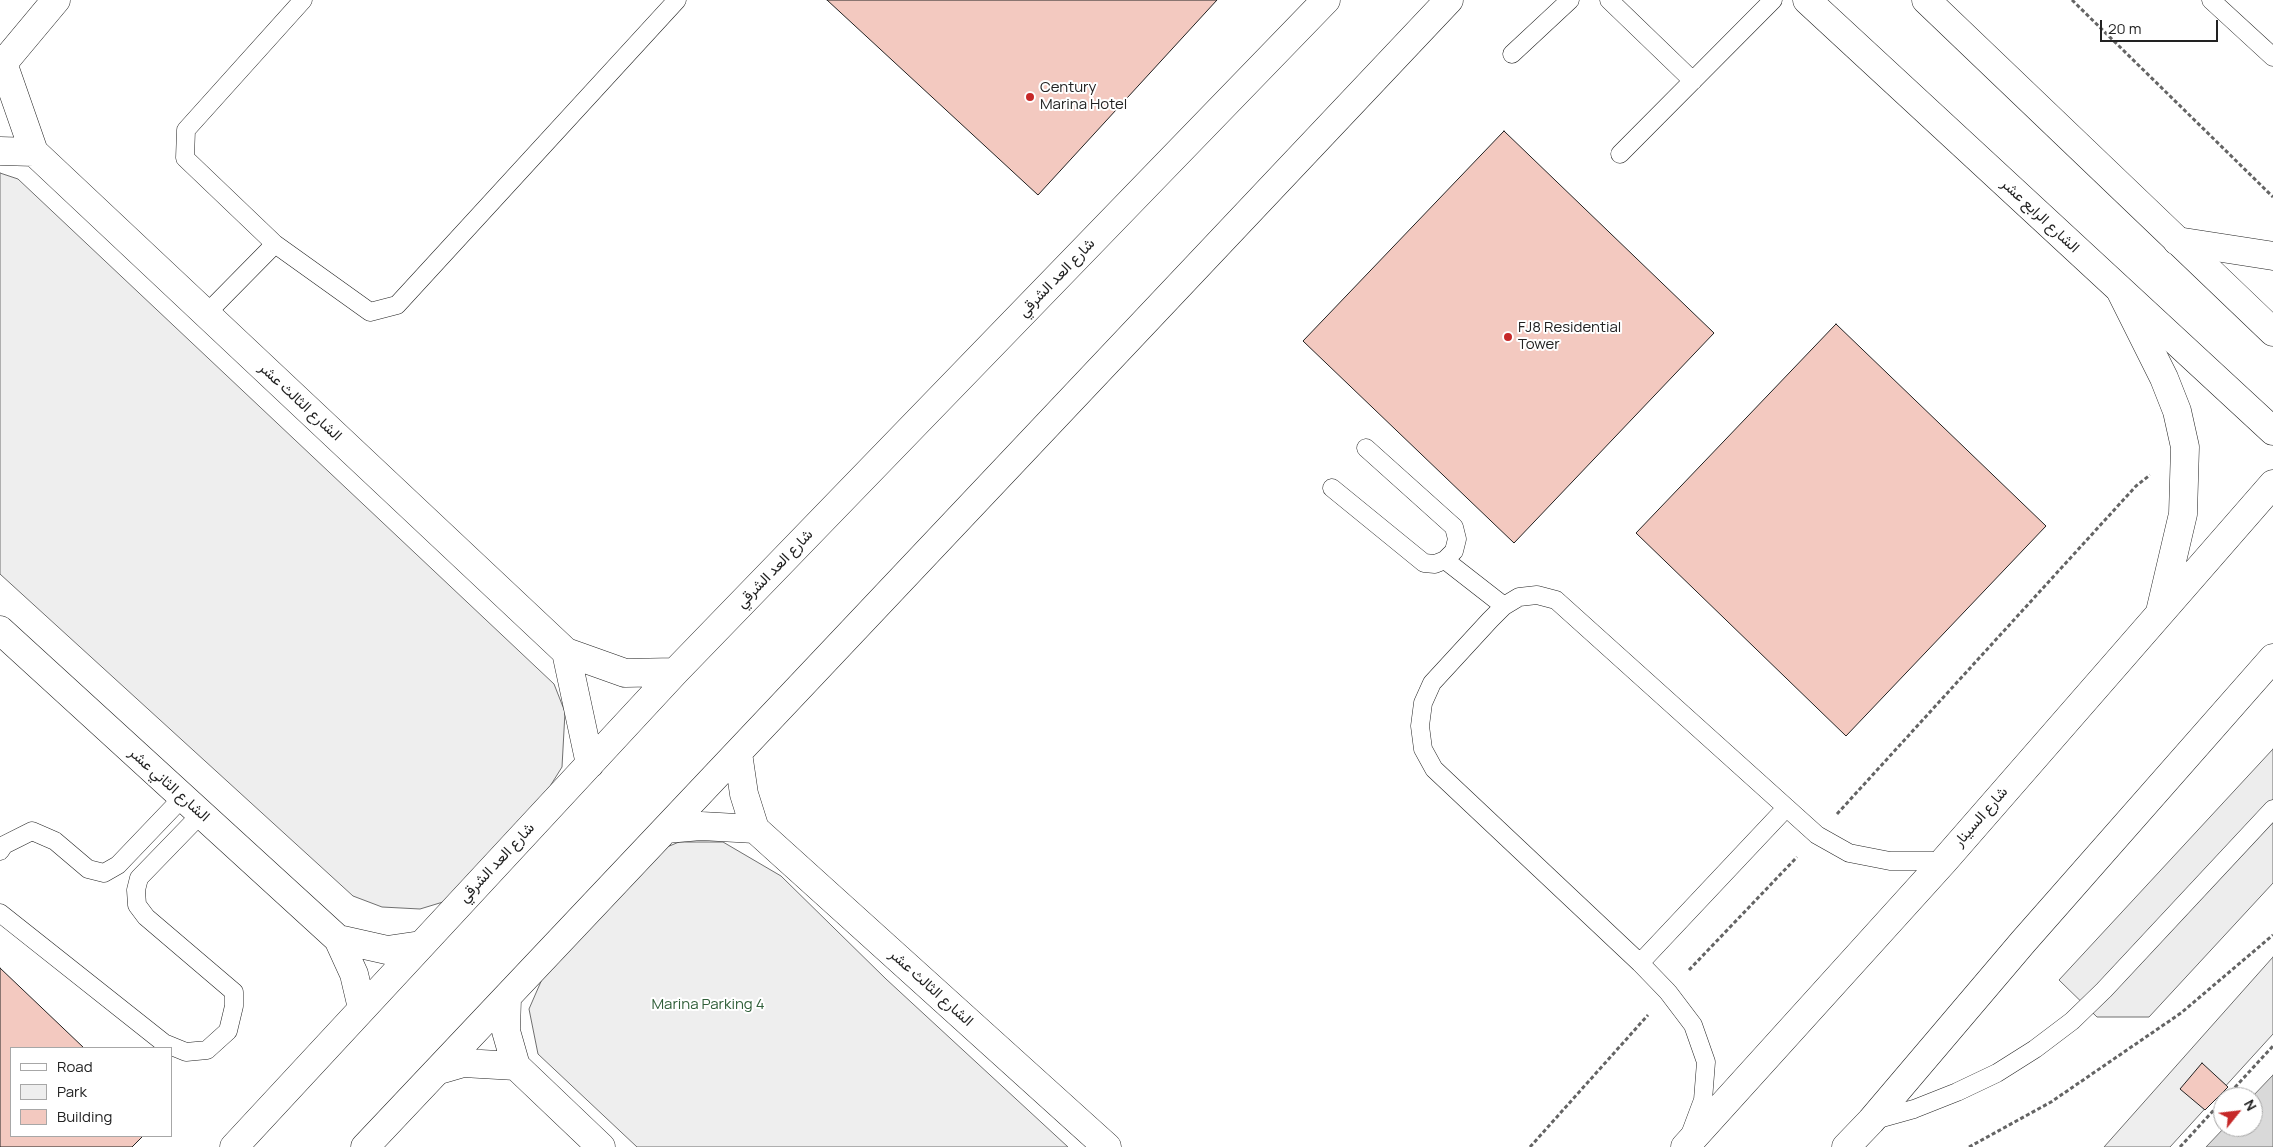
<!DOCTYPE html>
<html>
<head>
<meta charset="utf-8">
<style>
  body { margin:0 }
  #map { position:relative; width:2273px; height:1147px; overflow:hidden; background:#fff; font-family:Manrope,sans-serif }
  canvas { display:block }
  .legend { position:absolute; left:10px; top:1047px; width:162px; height:90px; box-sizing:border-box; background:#fff; border:1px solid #a7a7a7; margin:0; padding:6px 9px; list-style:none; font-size:15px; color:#222 }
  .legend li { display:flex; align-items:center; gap:10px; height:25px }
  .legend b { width:25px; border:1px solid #a7a7a7 }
  .north { position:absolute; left:2213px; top:1087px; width:50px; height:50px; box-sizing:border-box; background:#fff; border:1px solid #a7a7a7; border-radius:50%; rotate:61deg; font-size:14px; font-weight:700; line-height:20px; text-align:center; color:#222 }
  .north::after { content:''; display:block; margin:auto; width:18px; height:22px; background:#c62828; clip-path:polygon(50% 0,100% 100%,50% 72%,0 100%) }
  .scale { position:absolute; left:2100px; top:20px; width:118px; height:22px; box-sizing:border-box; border:2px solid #222; border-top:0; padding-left:6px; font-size:15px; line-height:18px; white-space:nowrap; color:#222; -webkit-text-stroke:4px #fff; paint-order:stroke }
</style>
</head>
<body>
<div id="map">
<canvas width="2273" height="1147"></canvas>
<ul class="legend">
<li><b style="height:6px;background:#fff"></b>Road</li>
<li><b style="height:14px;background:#eee"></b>Park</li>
<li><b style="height:14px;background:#f3c9c0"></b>Building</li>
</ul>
<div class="north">N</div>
<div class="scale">20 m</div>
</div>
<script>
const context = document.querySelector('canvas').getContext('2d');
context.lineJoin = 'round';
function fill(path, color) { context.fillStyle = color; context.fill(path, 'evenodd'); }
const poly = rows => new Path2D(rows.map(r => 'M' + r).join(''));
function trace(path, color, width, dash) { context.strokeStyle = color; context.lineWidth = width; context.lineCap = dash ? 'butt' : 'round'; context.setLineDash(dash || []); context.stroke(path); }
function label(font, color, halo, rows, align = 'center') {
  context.font = font + ' Manrope,Vazirmatn,sans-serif'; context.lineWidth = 4; context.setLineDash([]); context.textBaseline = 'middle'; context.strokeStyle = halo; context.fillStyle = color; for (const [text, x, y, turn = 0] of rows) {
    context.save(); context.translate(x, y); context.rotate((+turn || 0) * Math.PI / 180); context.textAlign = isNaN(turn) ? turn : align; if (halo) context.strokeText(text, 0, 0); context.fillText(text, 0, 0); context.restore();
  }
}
const green = poly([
  [0,173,18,179,554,684,565,712,562,767,534,812,443,902,420,909,382,907,353,896,0,574,0,173],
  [679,842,723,842,781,876,886,979,1068,1147,637,1147,538,1054,529,1009,546,970,655,852,679,842],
  [2273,957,2273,1034,2170,1147,2104,1147,2273,957]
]);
const parking = poly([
  [2273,749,2273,883,2149,1017,2097,1017,2059,980,2273,749]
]);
const water = poly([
  [2273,1075,2273,1147,2206,1147,2225,1127,2253,1127,2252,1097,2273,1075]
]);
const building = poly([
  [827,0,1217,0,1038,195,827,0],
  [1504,131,1714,333,1514,543,1303,341,1504,131],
  [1836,324,2046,526,1846,736,1636,533,1836,324],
  [0,968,84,1048,11,1048,11,1136,143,1136,132,1147,0,1147,0,968],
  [2202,1063,2228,1087,2205,1110,2180,1089,2202,1063]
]);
const path = poly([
  [2072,0,2273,197],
  [1837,814,2136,486,2150,475],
  [1689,970,1797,857],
  [2226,1097,2273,1046],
  [1530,1147,1648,1015],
  [1969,1147,2051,1102,2181,1013,2273,935],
  [2180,1147,2223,1100]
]);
const service = poly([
  [303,0,186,130,185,158,275,244,370,312,397,305,677,0],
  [1609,0,1693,81],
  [2211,0,2273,57],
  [1512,54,1570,0],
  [1620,154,1773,0],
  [206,314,275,244],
  [1332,488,1424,563,1435,564,1445,560,1454,551,1457,539,1454,527,1366,448],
  [1445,560,1504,606],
  [0,851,4,845,32,831,55,841,88,869,104,873,118,865,183,797],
  [0,913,164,1043,186,1052,207,1050,228,1031,234,1006,234,992,146,917,137,905,136,890,139,878,201,814],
  [1640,963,1786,808],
  [1871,1121,1914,1109,1957,1092,1997,1073,2035,1049,2072,1021,2104,990,2273,809],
  [1691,1132,1703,1100,1706,1062,1693,1025,1668,992,1640,963,1434,769,1423,749,1420,726,1423,703,1432,683,1490,620,1504,606,1519,597,1537,595,1556,600,1817,835,1849,853,1890,861,1944,861]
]);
const minor = poly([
  [1807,0,2273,431],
  [1926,0,2273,332],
  [3,63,34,152,566,652,625,673,675,672],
  [0,67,56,0],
  [0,151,34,152],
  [0,630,338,939,354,974,362,1008],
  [566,652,590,764],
  [738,753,744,794,755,829,1107,1147],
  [666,829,701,826,755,829],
  [338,939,387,950,421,945],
  [507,998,506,1031,516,1066,601,1147],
  [439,1070,463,1063,516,1066],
  [234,1147,675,672,1326,0],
  [365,1147,1449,0]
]);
const tertiary = poly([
  [2177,241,2273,256],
  [2121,292,2164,378,2177,411,2185,447,2183,514,2160,612],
  [1685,1147,1944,861,2273,484],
  [1846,1147,1871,1121,2023,942,2273,658]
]);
const markers = [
  [1030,97,5,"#c62828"],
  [1508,337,5,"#c62828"]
];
const poiNames = [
  ["Century",1040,88],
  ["Marina Hotel",1040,105],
  ["FJ8 Residential",1518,328],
  ["Tower",1518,345]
];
const streetNames = [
  ["الشارع الرابع عشر",2040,216,43],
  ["شارع العد الشرقي",1057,278,-46],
  ["الشارع الثالث عشر",300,402,43],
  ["شارع العد الشرقي",775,569,-46],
  ["الشارع الثاني عشر",169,785,42],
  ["شارع السينار",1981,817,-49],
  ["شارع العد الشرقي",497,863,-47],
  ["الشارع الثالث عشر",931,988,42]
];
const parkNames = [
  ["Marina Parking 4",708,1005]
];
fill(green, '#eee');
trace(green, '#6f6f6f', 1);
fill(parking, '#ededed');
trace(parking, '#6f6f6f', 1);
fill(water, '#d9d9d9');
trace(water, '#6f6f6f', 1);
fill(building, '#f3c9c0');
trace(building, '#222', 1);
trace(service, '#222', 19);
trace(minor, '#222', 29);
trace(tertiary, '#222', 29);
trace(path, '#646464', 3, [4, 2.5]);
trace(service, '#fff', 18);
trace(minor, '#fff', 28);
trace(tertiary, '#fff', 28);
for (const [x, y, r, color] of markers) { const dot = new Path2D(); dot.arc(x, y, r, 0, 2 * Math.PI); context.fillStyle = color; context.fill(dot); trace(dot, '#fff', 2); }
label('15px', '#222', '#fff', poiNames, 'left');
label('15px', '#222', '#fff', streetNames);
label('15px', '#2f5e38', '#fff', parkNames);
</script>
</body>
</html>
